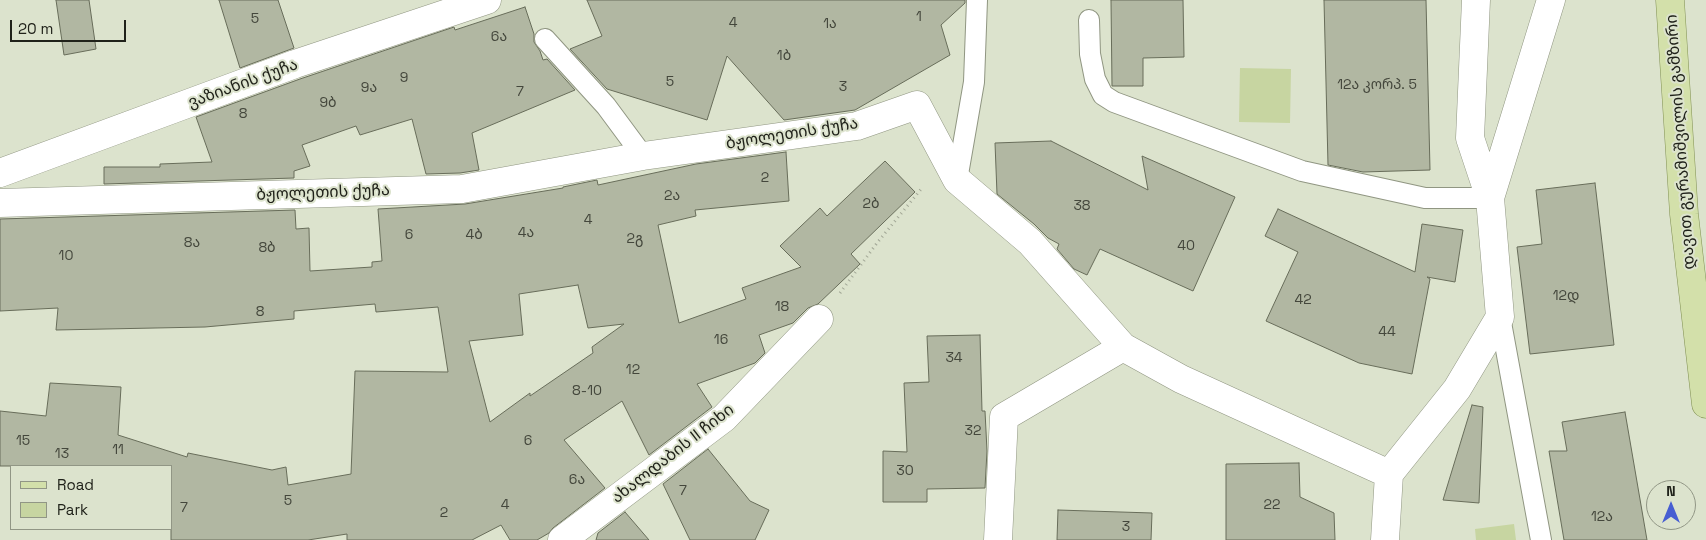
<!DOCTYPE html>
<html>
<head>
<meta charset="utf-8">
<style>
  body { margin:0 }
  #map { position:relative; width:1706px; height:540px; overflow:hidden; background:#dce3cd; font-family:"Space Grotesk",sans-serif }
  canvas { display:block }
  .legend { position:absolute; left:10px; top:465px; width:162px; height:65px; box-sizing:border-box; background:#dce3cd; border:1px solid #919685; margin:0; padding:6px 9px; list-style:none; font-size:15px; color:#20221a }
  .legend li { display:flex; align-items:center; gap:10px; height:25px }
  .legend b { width:25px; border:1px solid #919685 }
  .north { position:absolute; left:1646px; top:480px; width:50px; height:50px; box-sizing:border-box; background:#dce3cd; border:1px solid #919685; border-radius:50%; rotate:0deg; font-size:14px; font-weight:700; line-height:20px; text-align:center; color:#20221a }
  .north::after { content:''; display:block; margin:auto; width:18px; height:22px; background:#475ed2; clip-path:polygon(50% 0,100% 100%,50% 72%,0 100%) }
  .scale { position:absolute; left:10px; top:20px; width:116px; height:22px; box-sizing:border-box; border:2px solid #20221a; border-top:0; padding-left:6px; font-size:15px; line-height:18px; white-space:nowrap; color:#20221a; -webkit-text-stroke:4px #dce3cd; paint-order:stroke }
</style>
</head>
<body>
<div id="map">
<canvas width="1706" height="540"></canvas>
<ul class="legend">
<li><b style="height:6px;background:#d3e0aa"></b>Road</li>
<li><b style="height:14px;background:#c7d5a1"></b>Park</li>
</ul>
<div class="north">N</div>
<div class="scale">20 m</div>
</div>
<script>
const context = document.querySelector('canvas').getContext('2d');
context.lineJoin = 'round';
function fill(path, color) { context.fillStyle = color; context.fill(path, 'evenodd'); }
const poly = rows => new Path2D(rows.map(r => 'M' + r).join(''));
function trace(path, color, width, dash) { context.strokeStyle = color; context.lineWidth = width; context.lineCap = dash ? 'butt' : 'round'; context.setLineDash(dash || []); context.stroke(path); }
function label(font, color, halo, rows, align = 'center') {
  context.font = font + ' "Space Grotesk","Noto Sans Georgian",sans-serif'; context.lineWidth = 4; context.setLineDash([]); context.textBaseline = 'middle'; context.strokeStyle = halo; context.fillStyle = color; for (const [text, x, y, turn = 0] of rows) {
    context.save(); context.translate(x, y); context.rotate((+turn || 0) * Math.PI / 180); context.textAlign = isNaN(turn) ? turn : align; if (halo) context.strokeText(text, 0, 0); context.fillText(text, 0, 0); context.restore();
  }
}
const green = poly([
  [1240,68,1291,69,1290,123,1239,122],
  [1514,524,1516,540,1476,540,1475,529]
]);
const building = poly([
  [56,0,89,0,96,49,64,55,56,0],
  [219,0,278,0,294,48,240,68,219,0],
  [587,0,965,0,965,3,941,25,950,55,855,110,784,120,727,56,707,120,607,89,570,49,602,36,587,0],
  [1111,0,1183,0,1184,57,1143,58,1143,86,1112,86,1111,0],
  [1324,0,1426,0,1430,170,1363,172,1328,165,1324,0],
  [525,7,534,34,534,42,540,51,543,60,547,59,575,90,472,133,479,170,460,173,426,174,412,119,360,135,356,126,302,145,310,166,294,171,294,178,104,184,104,167,160,167,160,164,212,162,196,117,300,79,454,27,455,30,525,7],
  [1051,141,1148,190,1142,156,1235,197,1193,291,1100,249,1087,275,1074,269,1057,249,1059,244,1048,238,1034,224,997,194,995,143,1051,141],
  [786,152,789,201,695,210,696,216,658,225,679,323,746,299,742,288,801,267,780,246,820,208,827,216,885,161,915,192,851,254,860,264,818,304,808,308,793,323,759,335,765,353,755,363,697,384,712,407,649,455,622,401,564,440,605,488,553,528,549,533,537,540,510,540,501,525,472,540,347,540,347,534,308,540,171,540,171,466,0,466,0,411,46,416,50,383,121,387,118,435,187,457,188,453,272,470,286,467,288,485,351,474,355,371,448,372,438,307,376,312,375,304,294,311,294,319,205,327,56,330,58,308,0,311,0,219,295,210,296,229,309,228,310,271,372,267,372,262,382,261,378,209,465,204,563,188,563,187,597,180,598,185,696,164,786,152],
  [578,285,588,328,624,324,592,347,593,353,530,396,530,393,490,422,469,341,523,335,519,294,578,285],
  [1595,183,1614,345,1530,354,1517,247,1542,244,1536,190,1595,183],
  [1278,209,1415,272,1422,224,1463,230,1455,282,1427,277,1430,279,1412,374,1359,363,1266,321,1298,252,1265,236,1278,209],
  [980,335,982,411,985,411,987,451,985,488,927,489,927,502,883,502,883,451,907,452,904,383,929,382,927,336,980,335],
  [1472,405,1483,407,1479,503,1443,500,1472,405],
  [1625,412,1647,540,1564,540,1549,451,1567,451,1562,422,1625,412],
  [708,449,750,501,769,510,755,540,690,540,663,484,708,449],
  [1299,463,1300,497,1334,513,1335,540,1226,540,1226,464,1299,463],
  [1058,510,1152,513,1151,540,1057,540,1058,510],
  [625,512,649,540,596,540,598,533,625,512]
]);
const path = poly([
  [840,293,877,243,922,188]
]);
const service = poly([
  [1089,20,1090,54,1095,79,1103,95,1114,102,1302,171,1425,198,1490,198],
  [545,39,606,106,643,156],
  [957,180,974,82,977,0],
  [1500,317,1541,540]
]);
const minor = poly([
  [1476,0,1470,138,1490,198],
  [0,173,295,64,487,0],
  [0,203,462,189,643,156,857,126,917,105,957,180,1030,242,1123,347],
  [562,540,724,418,819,319],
  [998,540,1004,417,1123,347,1181,379,1389,474],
  [1385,540,1389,474,1457,389,1500,317,1490,198,1551,0]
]);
const primary = poly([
  [1670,0,1684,214,1706,404]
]);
const numberNames = [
  ["1",919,17],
  ["5",255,19],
  ["4",733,23],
  ["1ა",830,24],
  ["6ა",499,37],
  ["1ბ",784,56],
  ["9",404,78],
  ["5",670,82],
  ["12ა კორპ. 5",1377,85],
  ["3",843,87],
  ["9ა",369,88],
  ["7",520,92],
  ["9ბ",328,103],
  ["8",243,114],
  ["2",765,178],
  ["2ა",672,196],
  ["2ბ",871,204],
  ["38",1082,206],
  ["4",588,220],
  ["4ა",526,233],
  ["6",409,235],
  ["4ბ",474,235],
  ["2გ",635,239],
  ["8ა",192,243],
  ["40",1186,246],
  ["8ბ",267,248],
  ["10",66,256],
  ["12დ",1566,296],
  ["42",1303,300],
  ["18",782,307],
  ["8",260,312],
  ["44",1387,332],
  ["16",721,340],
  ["34",954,358],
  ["12",633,370],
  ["8-10",587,391],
  ["32",973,431],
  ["15",23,441],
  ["6",528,441],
  ["11",118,450],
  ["13",62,454],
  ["30",905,471],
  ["6ა",577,480],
  ["7",683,491],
  ["5",288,501],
  ["4",505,505],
  ["22",1272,505],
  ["7",184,508],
  ["2",444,513],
  ["12ა",1602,517],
  ["3",1126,527]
];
const streetNames = [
  ["ვაზიანის ქუჩა",243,84,-20],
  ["ბჟოლეთის ქუჩა",792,134,-9],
  ["დავით გურამიშვილის გამზირი",1681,142,-94],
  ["ბჟოლეთის ქუჩა",323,193,-2],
  ["ახალდაბის II ჩიხი",673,454,-38]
];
fill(green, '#c7d5a1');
fill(building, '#b1b7a2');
trace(building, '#686d5a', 1);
trace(service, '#909682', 22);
trace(minor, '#909682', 29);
trace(primary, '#819053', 29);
trace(path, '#a2a796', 3, [1, 4]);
trace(service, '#fff', 20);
trace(minor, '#fff', 28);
trace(primary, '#d3e0aa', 28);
label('14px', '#44473c', null, numberNames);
label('16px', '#20221a', '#dce3cd', streetNames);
</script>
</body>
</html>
